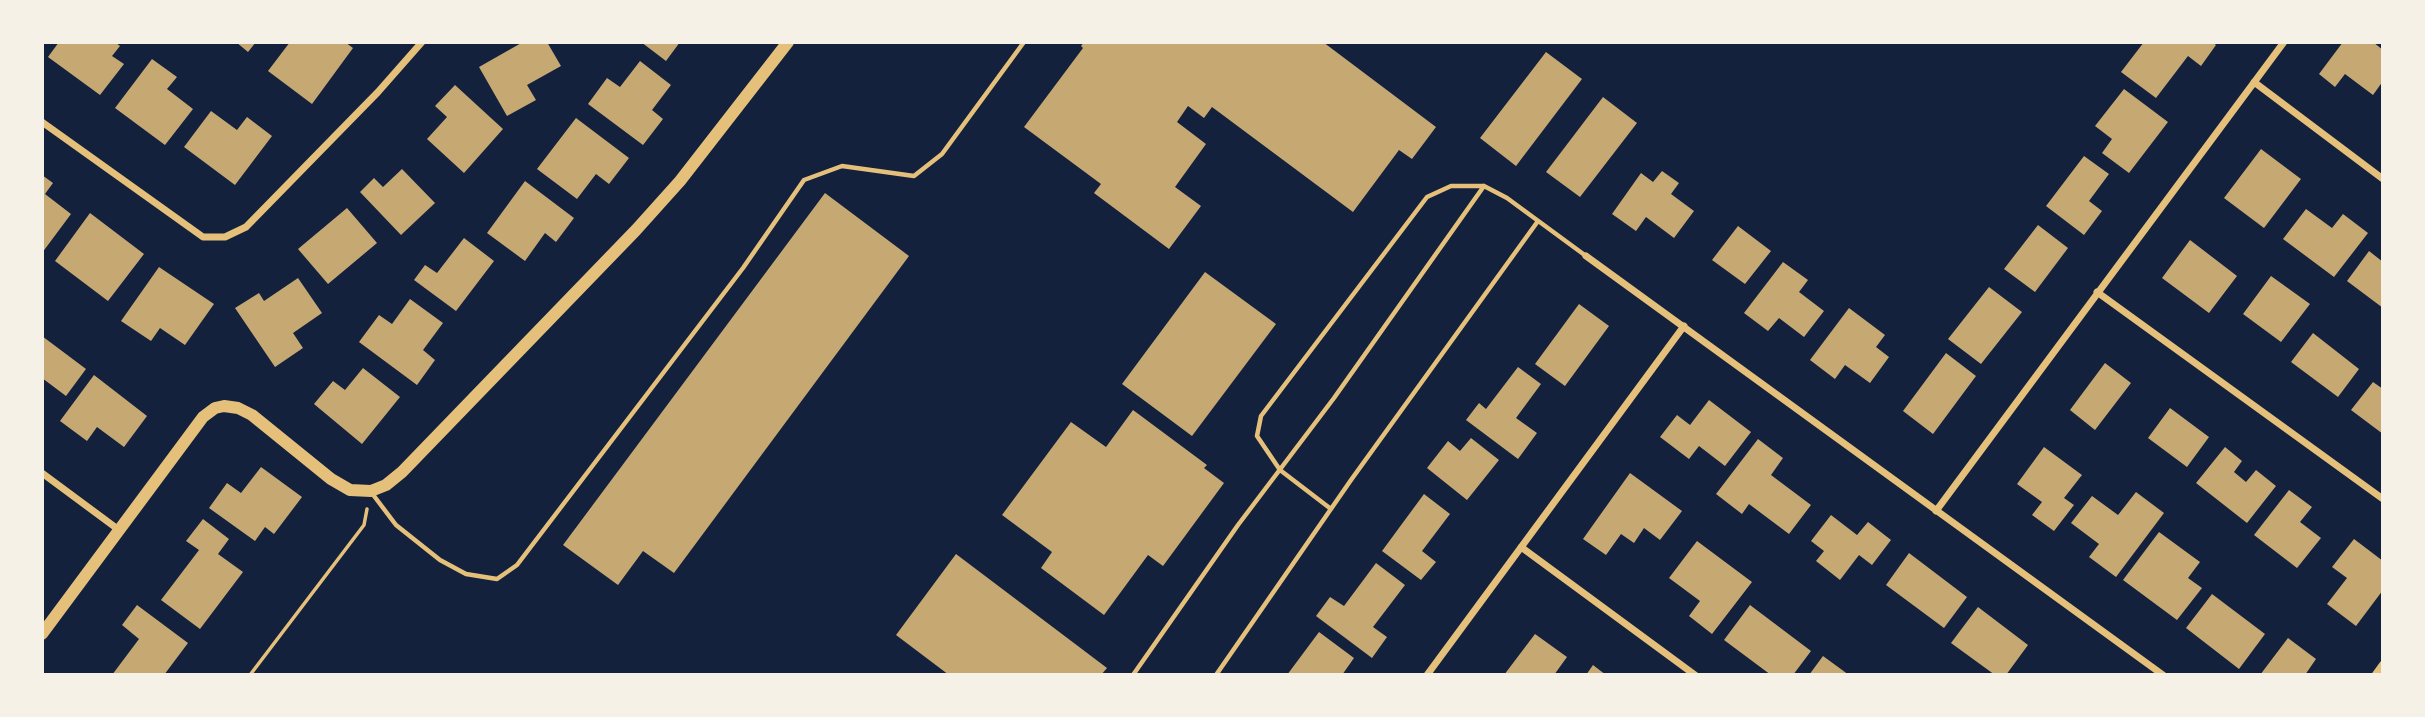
<!DOCTYPE html>
<html>
<head>
<meta charset="utf-8">
<style>
  body { margin:0 }
  #map { position:relative; width:2425px; height:717px; overflow:hidden; background:#14213d; font-family:Cabin,sans-serif }
  canvas { display:block }
  .frame { position:absolute; inset:0; border:44px solid #f6f1e7; pointer-events:none }
</style>
</head>
<body>
<div id="map">
<canvas width="2425" height="717"></canvas>
<div class="frame"></div>
</div>
<script>
const context = document.querySelector('canvas').getContext('2d');
context.lineJoin = 'round';
function fill(path, color) { context.fillStyle = color; context.fill(path, 'evenodd'); }
const poly = rows => new Path2D(rows.map(r => 'M' + r).join(''));
function trace(path, color, width, dash) { context.strokeStyle = color; context.lineWidth = width; context.lineCap = dash ? 'butt' : 'round'; context.setLineDash(dash || []); context.stroke(path); }
const building = poly([
  [59,42,115,42,120,46,112,56,124,64,100,95,48,57],
  [236,42,256,42,248,52],
  [290,42,345,42,353,48,312,104,268,71],
  [523,42,547,42,561,66,527,85,536,100,507,116,479,67],
  [641,42,680,42,666,61],
  [1084,42,1323,42,1436,127,1412,159,1399,150,1353,212,1212,107,1204,118,1188,106,1177,122,1206,144,1175,187,1201,206,1169,249,1094,193,1101,184,1024,127,1083,48,1081,46],
  [2144,42,2212,42,2216,45,2201,66,2188,56,2156,98,2121,72],
  [2343,42,2373,42,2383,50,2383,81,2373,95,2345,74,2335,87,2319,74],
  [1546,52,1582,79,1516,166,1480,138],
  [152,59,177,77,167,89,193,109,165,145,115,108],
  [640,61,671,85,652,110,663,119,643,145,588,104,607,78,620,87],
  [455,85,503,129,464,173,427,139,447,117,435,106],
  [2124,89,2168,122,2129,173,2102,153,2112,139,2095,126],
  [1603,97,1637,123,1580,197,1546,172],
  [211,111,237,130,247,117,272,136,235,185,184,147],
  [576,118,629,158,609,184,596,174,577,199,537,169],
  [2261,149,2301,179,2264,228,2224,198],
  [2084,156,2109,174,2089,201,2102,211,2084,235,2046,206],
  [402,169,435,203,401,235,360,192,374,178,383,187],
  [1662,171,1679,183,1671,194,1694,211,1674,238,1646,217,1636,231,1612,214,1641,173,1653,182],
  [42,175,53,183,45,194,71,214,42,253],
  [525,181,574,218,556,242,545,233,525,261,487,233],
  [825,193,909,256,674,573,643,551,618,585,563,545],
  [347,208,377,243,328,284,298,249],
  [2306,209,2332,228,2343,214,2368,233,2334,277,2283,239],
  [90,213,144,254,108,301,55,261],
  [2038,225,2068,248,2035,292,2004,269],
  [1738,226,1771,251,1745,284,1712,260],
  [464,238,494,261,456,311,414,280,425,265,437,273],
  [2190,240,2237,276,2209,313,2162,278],
  [2369,251,2383,262,2383,308,2347,281],
  [1783,262,1808,280,1799,292,1824,311,1804,337,1779,318,1768,331,1744,313],
  [159,267,214,304,185,345,160,328,151,341,121,321],
  [1205,272,1276,324,1192,436,1122,384],
  [2271,276,2310,304,2281,342,2243,314],
  [298,278,322,313,293,333,303,348,275,367,235,308,259,293,264,301],
  [1989,287,2022,312,1981,364,1948,339],
  [410,299,443,323,423,350,435,360,417,385,359,342,379,315,392,324],
  [1579,304,1609,326,1565,386,1535,364],
  [1849,308,1885,335,1876,347,1889,357,1870,383,1845,365,1835,379,1810,360],
  [2313,333,2359,369,2338,397,2291,362],
  [42,336,86,369,66,396,42,378],
  [1946,353,1976,376,1933,434,1903,411],
  [2105,363,2131,383,2095,430,2070,410],
  [1518,367,1541,384,1516,418,1537,433,1518,459,1466,420,1479,403,1486,409],
  [363,368,400,397,362,444,314,404,333,381,345,390],
  [94,375,147,416,124,447,97,427,87,441,60,421],
  [2373,382,2383,389,2383,434,2351,410],
  [1709,400,1751,432,1725,466,1699,446,1689,459,1660,437,1677,415,1690,425],
  [2170,408,2209,437,2187,467,2148,438],
  [1133,410,1207,465,1204,468,1224,483,1163,566,1148,555,1104,615,1041,568,1052,552,1002,515,1071,422,1106,447],
  [1471,438,1499,460,1467,500,1427,468,1448,441,1460,451],
  [1758,439,1783,458,1771,475,1811,505,1789,534,1749,504,1742,514,1716,494],
  [2044,447,2082,475,2064,498,2074,505,2054,531,2032,515,2042,502,2017,484],
  [2225,447,2242,461,2234,472,2246,482,2256,470,2276,486,2247,523,2196,483],
  [261,467,302,497,274,534,265,527,255,541,209,508,227,483,241,493],
  [1630,473,1682,511,1660,540,1644,528,1634,543,1621,534,1606,555,1583,539],
  [2289,490,2312,507,2300,522,2321,538,2297,568,2254,535],
  [2136,492,2164,513,2116,577,2089,557,2099,544,2071,523,2092,496,2118,515],
  [1424,494,1450,514,1422,551,1436,562,1421,580,1382,551],
  [1831,515,1857,535,1868,522,1891,540,1872,565,1859,555,1840,580,1816,561,1824,551,1811,541],
  [203,519,229,539,218,554,243,572,200,629,161,600,199,550,186,541],
  [2159,532,2200,562,2188,578,2202,588,2177,620,2123,580],
  [2354,539,2383,561,2383,590,2356,626,2327,604,2347,578,2332,567],
  [1697,541,1752,582,1712,634,1689,616,1700,601,1669,578],
  [1909,553,1967,597,1944,628,1886,585],
  [956,554,1107,668,1101,675,949,675,896,635],
  [1376,563,1405,585,1373,627,1387,637,1372,658,1316,616,1330,597,1344,606],
  [2212,594,2265,634,2239,669,2186,628],
  [137,605,188,643,164,675,112,675,139,639,122,625],
  [1750,605,1811,651,1793,675,1771,675,1724,640],
  [1978,607,2028,645,2006,675,1995,675,1951,643],
  [1319,632,1354,658,1342,675,1287,675],
  [1535,634,1567,657,1554,675,1504,675],
  [2288,638,2316,659,2305,675,2260,675],
  [1823,656,1849,675,1809,675],
  [1593,665,1606,675,1586,675]
]);
const path = poly([
  [250,675,364,525,367,509]
]);
const service = poly([
  [371,492,396,525,440,560,466,574,497,579,517,565,743,268,804,180,842,166,914,176,942,154,1024,42],
  [1331,509,1280,470,1257,436,1261,416,1427,197,1451,186,1484,186,1507,198,1586,256],
  [1133,675,1238,525,1334,398,1484,186],
  [1216,675,1351,480,1538,221]
]);
const minor = poly([
  [2254,82,2383,179],
  [42,122,203,237,225,237,246,227,378,92,422,42],
  [1586,256,2163,675],
  [2097,292,2383,499],
  [42,473,119,530],
  [1936,511,2284,42],
  [1521,547,1695,675],
  [1427,675,1684,326],
  [2375,675,2383,664]
]);
const tertiary = poly([
  [42,634,203,417,215,408,224,406,238,408,252,415,331,479,350,490,371,491,386,485,402,472,636,230,680,181,788,42]
]);
fill(building, '#c6a872');
trace(path, '#e5c07b', 3.5);
trace(service, '#e5c07b', 4.5);
trace(minor, '#e5c07b', 7);
trace(tertiary, '#e5c07b', 12);
</script>
</body>
</html>
